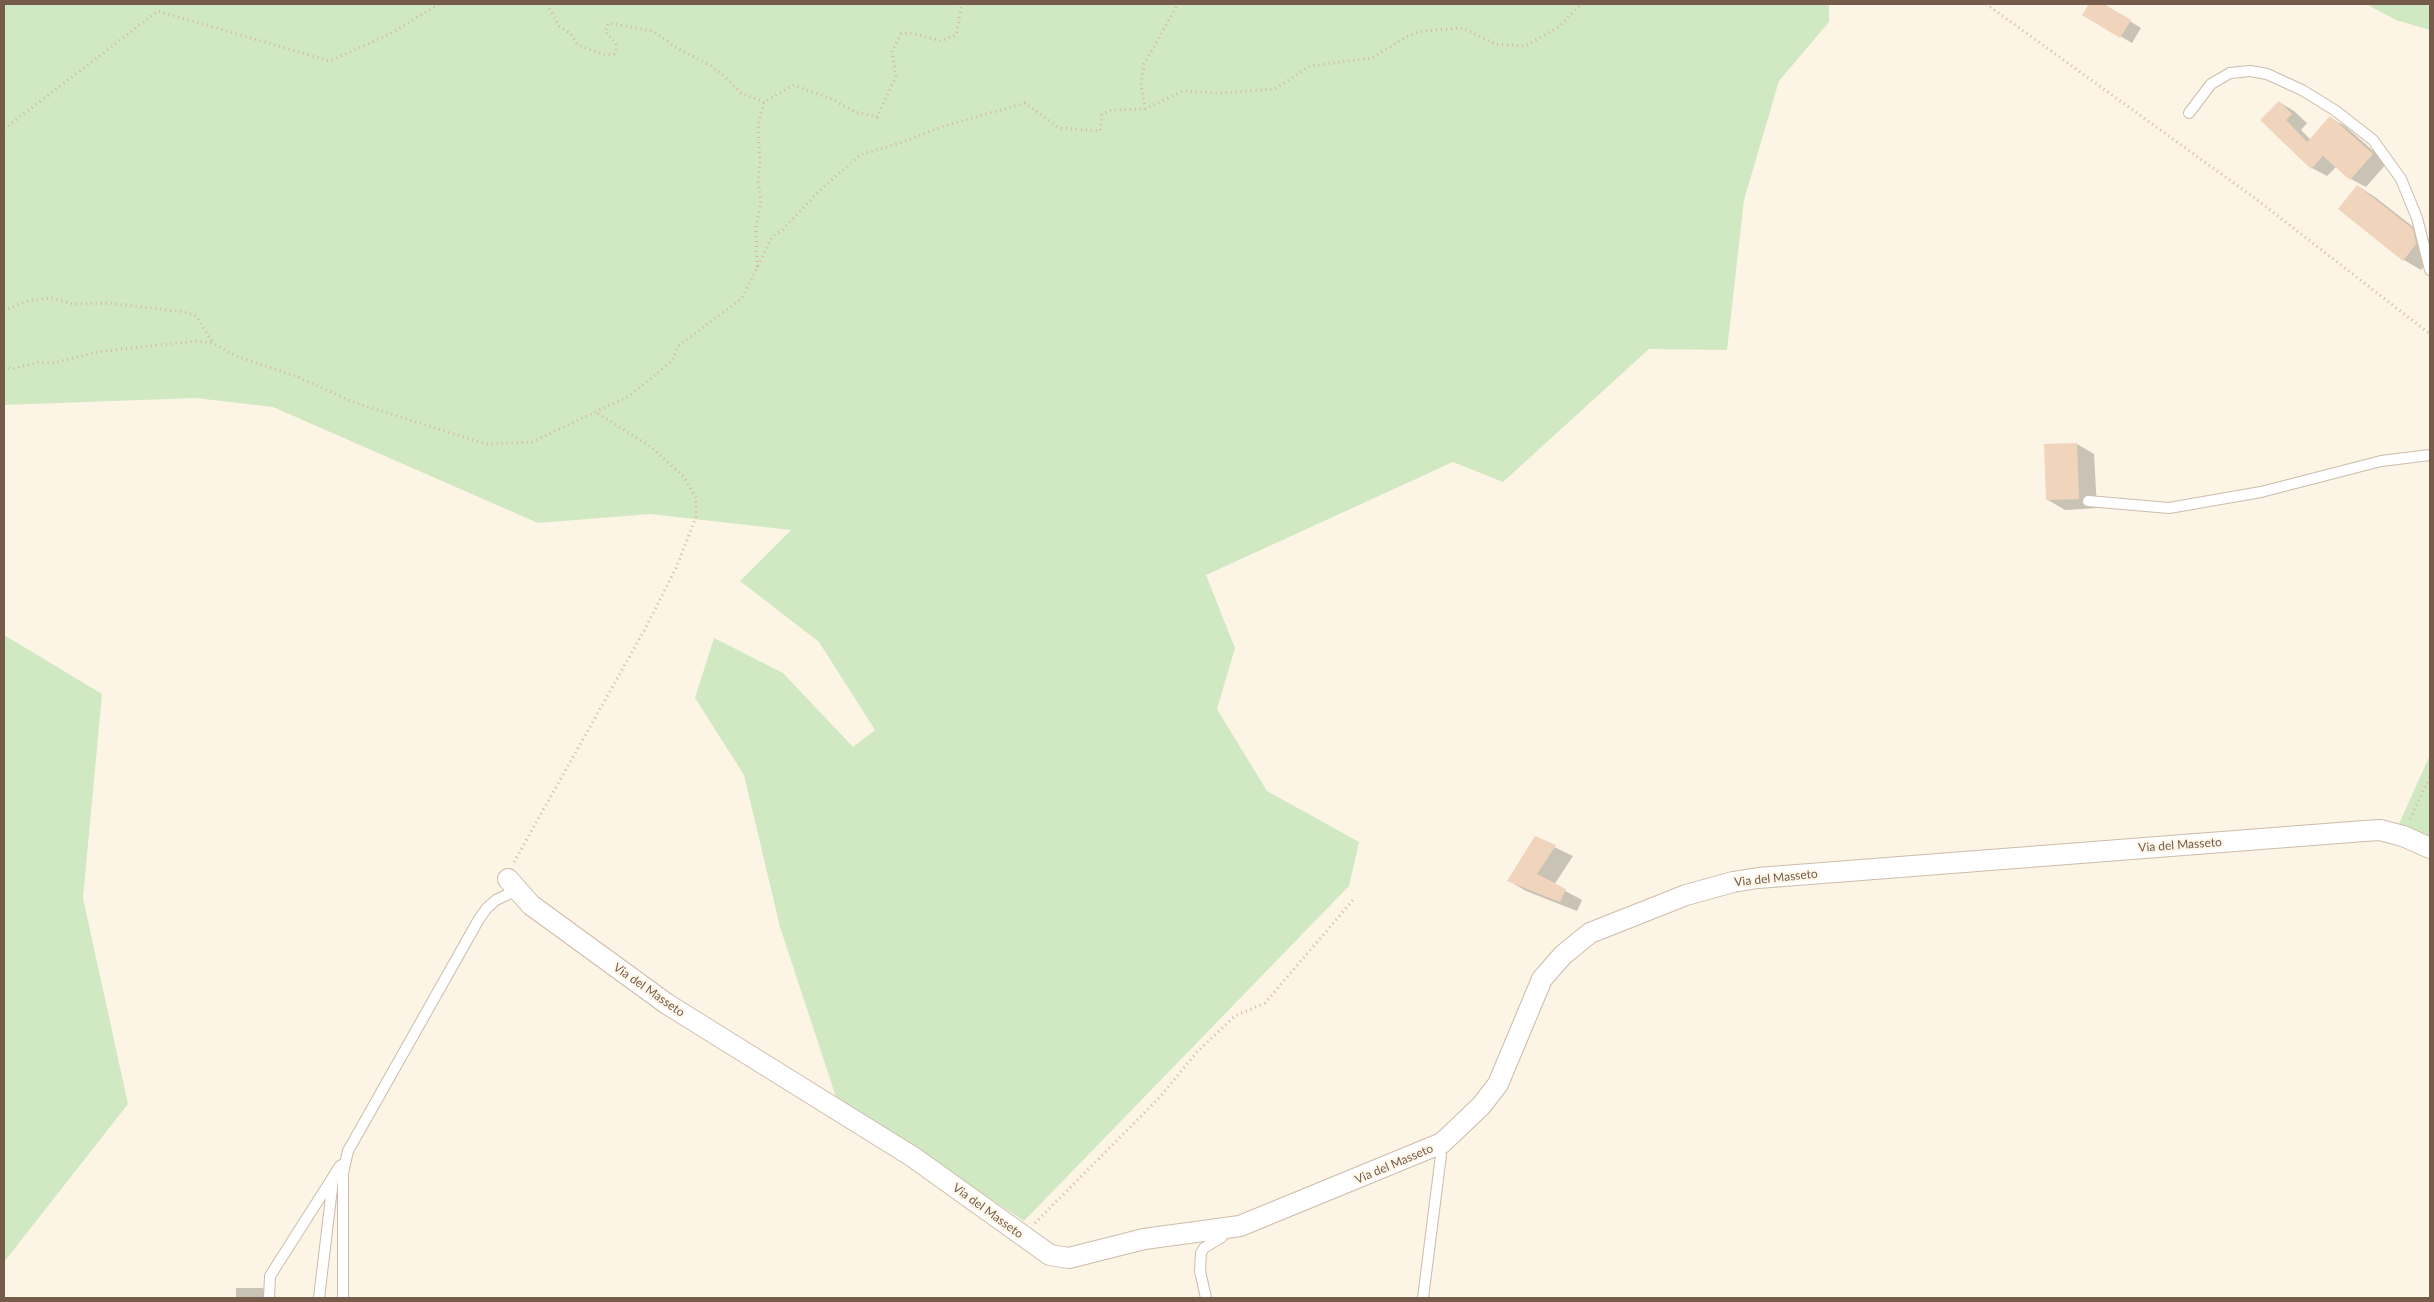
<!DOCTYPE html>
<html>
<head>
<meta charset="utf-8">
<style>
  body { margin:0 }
  #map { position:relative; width:2434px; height:1302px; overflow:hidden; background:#fcf4e4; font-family:Lato,sans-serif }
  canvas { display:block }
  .frame { position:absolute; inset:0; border:5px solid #745b4a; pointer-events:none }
</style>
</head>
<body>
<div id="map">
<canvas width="2434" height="1302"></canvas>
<div class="frame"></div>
</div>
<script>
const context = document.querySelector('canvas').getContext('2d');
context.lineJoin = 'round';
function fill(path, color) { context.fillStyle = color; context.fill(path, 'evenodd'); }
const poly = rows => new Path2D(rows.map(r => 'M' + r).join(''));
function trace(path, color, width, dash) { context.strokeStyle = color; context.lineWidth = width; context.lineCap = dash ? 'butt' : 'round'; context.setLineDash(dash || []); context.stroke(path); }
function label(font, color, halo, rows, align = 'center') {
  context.font = font + ' Lato,sans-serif'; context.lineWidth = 4.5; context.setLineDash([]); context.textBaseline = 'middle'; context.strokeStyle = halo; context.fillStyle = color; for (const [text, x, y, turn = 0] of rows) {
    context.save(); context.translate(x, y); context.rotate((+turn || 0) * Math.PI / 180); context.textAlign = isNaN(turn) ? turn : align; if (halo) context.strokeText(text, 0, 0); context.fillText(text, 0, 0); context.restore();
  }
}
const green = poly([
  [4,4,1829,4,1829,22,1779,81,1744,200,1727,350,1649,349,1503,482,1453,462,1206,575,1235,648,1217,709,1267,791,1359,842,1349,886,1024,1221,836,1097,780,927,744,775,695,698,714,638,783,673,853,747,875,730,819,642,740,581,791,530,650,514,538,523,273,407,195,398,4,405],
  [2366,4,2430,4,2430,30,2396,20],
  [4,635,102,694,83,898,128,1104,4,1262],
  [2430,755,2430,841,2398,826]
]);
const shadow = poly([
  [2091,4,2102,4,2141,28,2132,43,2084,15],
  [2279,102,2294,111,2307,123,2301,130,2311,140,2330,118,2345,126,2387,163,2366,187,2351,179,2337,166,2327,176,2312,168,2262,120],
  [2358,186,2375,197,2430,240,2430,258,2421,270,2404,260],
  [2077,444,2094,454,2097,508,2065,510,2048,500],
  [1535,838,1573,856,1554,885,1582,900,1577,911,1526,891,1509,881],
  [236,1288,262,1288,278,1298,236,1298]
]);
const building = poly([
  [2089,4,2104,4,2131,20,2120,38,2082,15],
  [2279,101,2292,114,2286,120,2307,142,2330,116,2373,154,2350,180,2323,156,2311,169,2260,120],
  [2357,185,2413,229,2416,244,2403,261,2338,209],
  [2077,443,2079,499,2046,500,2044,444],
  [1535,836,1556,845,1537,874,1566,889,1560,902,1507,881]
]);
const path = poly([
  [547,4,559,26,570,33,577,44,588,49,605,55,614,54,616,51,616,43,605,32,608,23,653,31,677,48,711,66,724,76,741,93,764,102],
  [1986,4,2256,199,2430,334],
  [1145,109,1141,84,1144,64,1178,4],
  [4,129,158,11,330,61,390,34,439,4],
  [757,267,756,229,761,201,758,183,760,163,758,126,764,102,794,85,834,100,855,112,877,117,896,77,892,51,901,34,912,33,941,41,956,35,962,4],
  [4,311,26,301,52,298,72,304,108,303,185,312,196,316,213,343],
  [4,366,12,369,39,362,53,363,97,352,196,341,213,343,236,356,298,377,353,402,486,444,532,442,629,396,672,361,678,346,742,298,772,237,783,229,820,190,860,155,903,142,944,126,1025,103,1059,128,1100,131,1102,114,1111,110,1145,109,1183,91,1220,93,1275,89,1310,66,1372,58,1406,37,1421,31,1463,28,1495,44,1525,46,1559,27,1581,4],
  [2410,819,2430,777],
  [514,862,645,629,676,568,696,517,696,498,684,477,651,447,597,413],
  [1035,1223,1159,1098,1197,1052,1235,1016,1265,1003,1353,900]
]);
const lane = poly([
  [2189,113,2211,84,2230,73,2250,71,2267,74,2302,90,2336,111,2373,140,2401,179,2417,218,2430,270],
  [2088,501,2169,508,2261,492,2381,461,2430,455],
  [269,1298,270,1276,340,1166,345,1163],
  [319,1298,333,1180],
  [343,1298,343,1173,348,1151,479,919,487,908,496,900,517,890],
  [1206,1298,1200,1271,1201,1253,1204,1248,1222,1237,1223,1229],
  [1423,1298,1441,1155,1436,1146]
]);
const street = poly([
  [508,879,531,905,667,1004,913,1157,1050,1255,1069,1258,1144,1239,1240,1226,1442,1143,1481,1106,1498,1084,1542,979,1563,955,1590,933,1686,895,1733,882,1758,878,2364,831,2380,830,2403,836,2430,848]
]);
const streetNames = [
  ["Via del Masseto",2180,845,-4],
  ["Via del Masseto",1776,878,-6],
  ["Via del Masseto",649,990,35],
  ["Via del Masseto",1394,1164,-23],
  ["Via del Masseto",988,1211,36]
];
fill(green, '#d1e9c3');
fill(shadow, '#0003');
fill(building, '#f1d4bc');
trace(lane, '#cdbcab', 12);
trace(street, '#cdbcab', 22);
trace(path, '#d5b7a0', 3, [1, 4]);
trace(lane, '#fff', 10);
trace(street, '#fff', 20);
label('12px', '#745b4a', '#fff8ea', streetNames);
</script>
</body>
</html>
